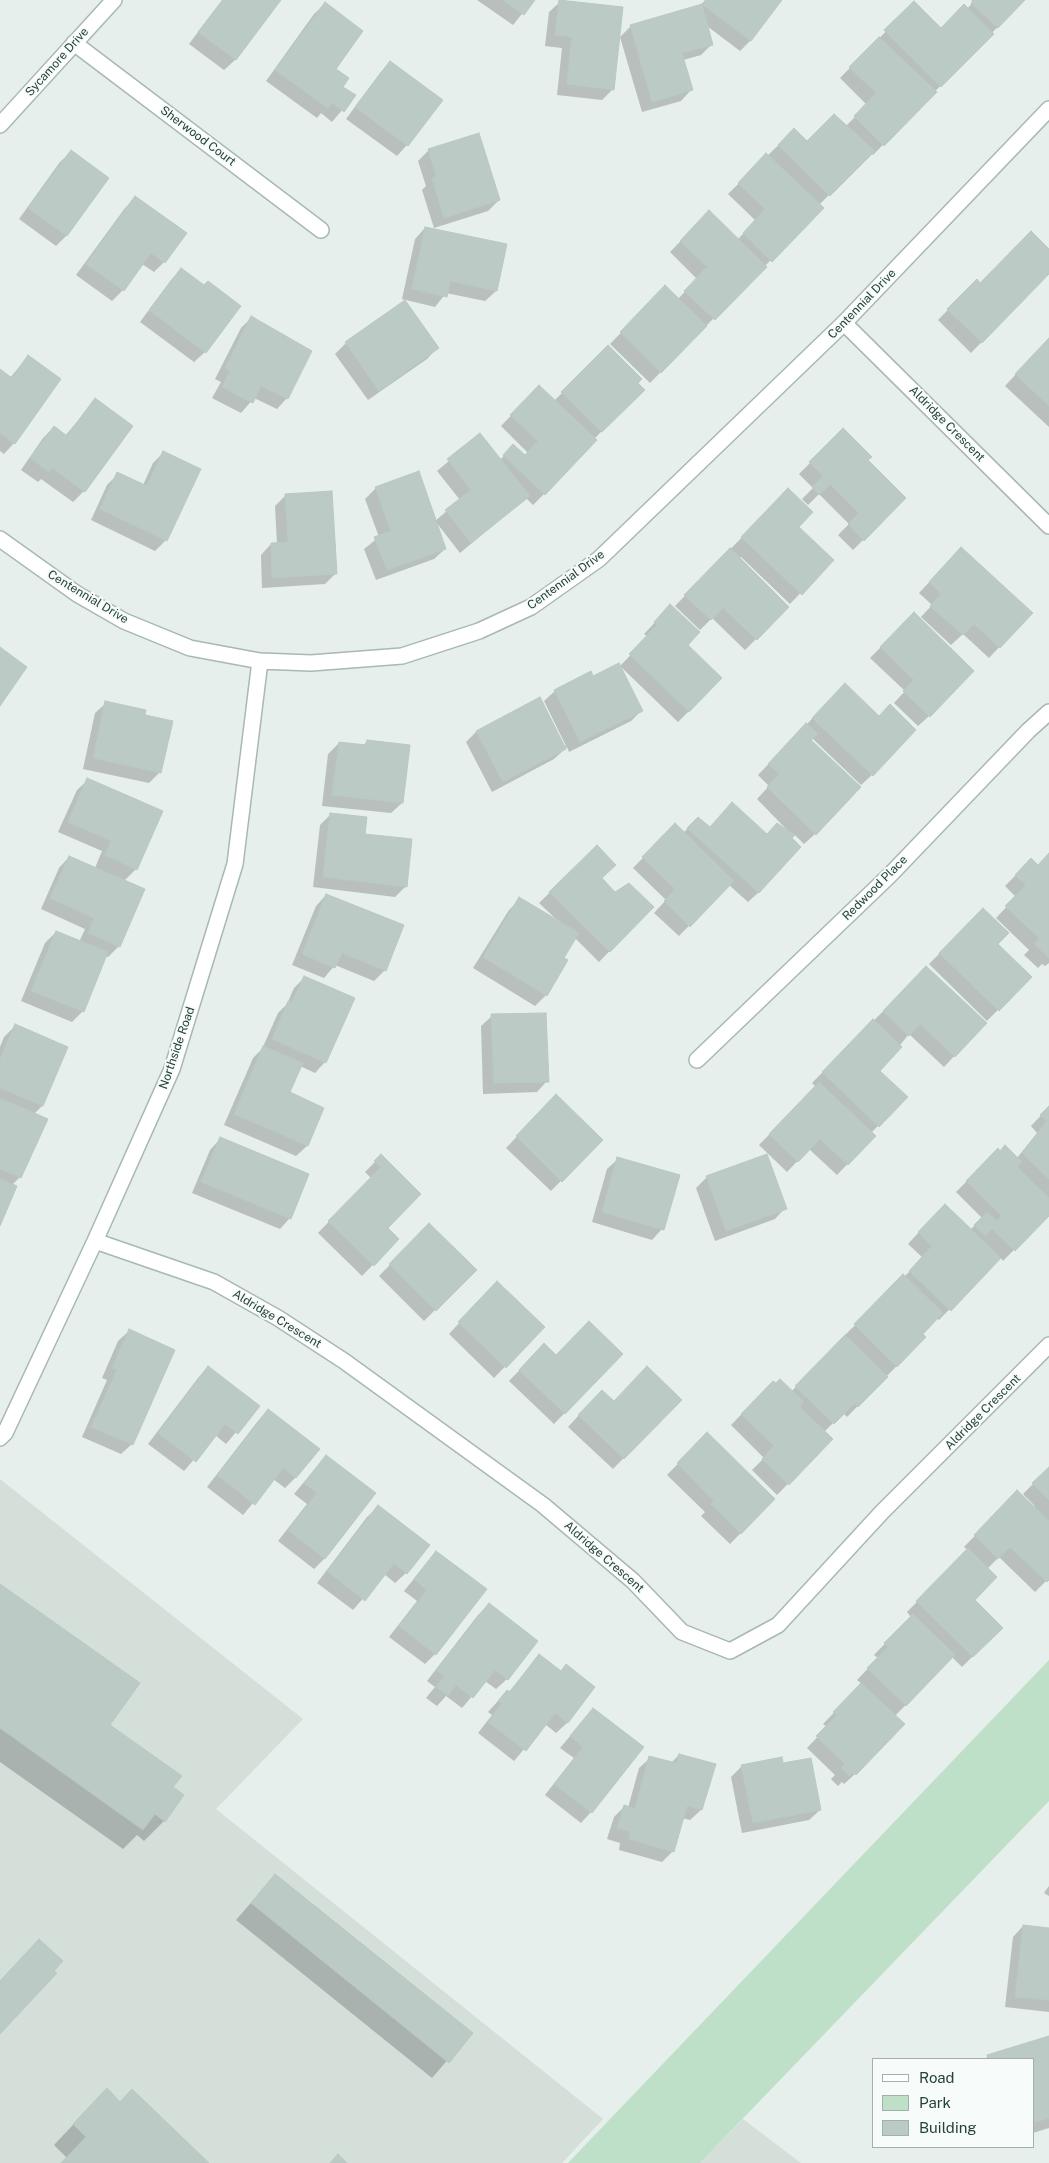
<!DOCTYPE html>
<html>
<head>
<meta charset="utf-8">
<style>
  body { margin:0 }
  #map { position:relative; width:1049px; height:2163px; overflow:hidden; background:#e6efeb; font-family:"Public Sans",sans-serif }
  canvas { display:block }
  .legend { position:absolute; left:872px; top:2058px; width:162px; height:90px; box-sizing:border-box; background:#f7fbf9; border:1px solid #a3b1ad; margin:0; padding:6px 9px; list-style:none; font-size:15px; color:#24423a }
  .legend li { display:flex; align-items:center; gap:10px; height:25px }
  .legend b { width:25px; border:1px solid #a3b1ad }
</style>
</head>
<body>
<div id="map">
<canvas width="1049" height="2163"></canvas>
<ul class="legend">
<li><b style="height:6px;background:#fff"></b>Road</li>
<li><b style="height:14px;background:#bfe0c8"></b>Park</li>
<li><b style="height:14px;background:#bbcac4"></b>Building</li>
</ul>
</div>
<script>
const context = document.querySelector('canvas').getContext('2d');
context.lineJoin = 'round';
function fill(path, color) { context.fillStyle = color; context.fill(path, 'evenodd'); }
const poly = rows => new Path2D(rows.map(r => 'M' + r).join(''));
function trace(path, color, width, dash) { context.strokeStyle = color; context.lineWidth = width; context.lineCap = dash ? 'butt' : 'round'; context.setLineDash(dash || []); context.stroke(path); }
function label(font, color, halo, rows, align = 'center') {
  context.font = font + ' "Public Sans",sans-serif'; context.lineWidth = 4; context.setLineDash([]); context.textBaseline = 'middle'; context.strokeStyle = halo; context.fillStyle = color; for (const [text, x, y, turn = 0] of rows) {
    context.save(); context.translate(x, y); context.rotate((+turn || 0) * Math.PI / 180); context.textAlign = isNaN(turn) ? turn : align; if (halo) context.strokeText(text, 0, 0); context.fillText(text, 0, 0); context.restore();
  }
}
const built = poly([
  [0,1479,303,1719,216,1809,603,2119,562,2163,0,2163],
  [743,2119,801,2163,700,2163]
]);
const green = poly([
  [1049,1660,1049,1801,700,2163,568,2163]
]);
const shadow = poly([
  [222,0,279,0,235,60,224,70,189,44],
  [477,0,533,0,513,25],
  [705,0,781,0,750,41,740,51,707,26,712,44,701,55,683,60,691,90,681,101,642,112,620,37,631,26,700,6],
  [971,0,1024,0,873,155,871,153,819,205,822,208,650,383,610,344,666,287,678,299,697,279,670,252,709,212,737,240,756,221,728,194,794,130,807,143,846,126,867,105,840,78,914,3,941,29,967,9,973,2],
  [560,2,613,89,602,100,557,95,562,48,545,46,549,12],
  [325,4,334,69,341,87,354,96,332,122,321,113,317,118,266,81,314,14],
  [390,62,441,100,407,145,397,156,346,119,380,73],
  [429,150,499,200,488,211,434,228,422,190,426,186,418,161],
  [71,152,108,178,66,236,56,246,19,219,60,162],
  [135,198,164,262,154,272,142,264,123,290,112,301,76,275,125,208],
  [425,228,505,245,496,291,485,301,446,293,435,307,402,299,415,239],
  [1049,251,1049,272,971,353,938,320,976,281,980,285],
  [181,270,205,352,194,362,140,322,171,280],
  [252,317,287,398,277,409,254,398,241,413,212,398,221,382,215,379,241,328],
  [1049,339,1049,427,1005,386],
  [346,343,437,348,427,359,368,400,335,354],
  [608,347,643,390,594,439,595,440,544,494,533,505,526,498,460,553,436,522,445,549,434,559,376,580,364,549,379,537,365,499,376,488,435,521,460,500,437,471,480,435,500,460,513,446,524,457,528,453,501,426,528,398,554,401],
  [28,356,14,443,4,454,0,451,0,371,10,378],
  [96,399,131,426,84,491,73,502,41,479,38,482,21,470,43,438,54,427,65,436],
  [843,430,866,460,905,498,853,550,838,535,849,524,819,494,808,505,802,499,813,488,799,474],
  [163,453,166,540,155,551,91,520,107,485,118,474,143,485,153,463],
  [788,490,797,527,832,560,790,604,741,557,739,559,788,607,745,650,712,618,700,630,675,606],
  [286,495,336,573,325,584,262,588,261,555,271,544,277,544,275,506],
  [951,559,1031,613,989,658,963,634,951,645,921,617,932,605,919,593],
  [914,614,929,716,918,726,894,703,905,691,870,658],
  [660,617,689,711,678,722,620,666,648,637,644,634],
  [592,678,641,711,631,721,569,752,567,747,554,759,492,792,466,742,476,732,566,746,544,701,555,691],
  [834,696,872,775,861,785,812,738,810,740,815,834,804,844,794,834,759,892,748,902,729,885,679,936,654,913,666,900,633,868,675,825,683,833,698,818,709,828,766,835,790,833,757,799,769,786,758,775],
  [106,703,143,716,160,772,149,783,83,769,95,713],
  [367,741,402,803,391,813,322,806,328,754,339,743,363,746],
  [88,780,136,869,124,881,119,946,108,957,105,956,83,1011,72,1022,21,1001,45,943,56,932,79,942,85,929,41,909,59,868,69,857,95,868,102,851,58,832,77,790],
  [331,814,364,835,406,886,395,897,313,887,320,825],
  [597,847,600,878,615,893,653,907,599,962,575,938,562,958,567,961,546,995,535,1006,473,968,509,910,520,899,557,920,539,903],
  [1049,854,1049,963,1045,966,1042,964,1038,968,1024,955,1029,950,996,918,1016,897,1005,886,1031,860,1037,866],
  [326,895,385,970,374,981,335,965,324,978,292,965,316,906],
  [983,910,996,944,1030,977,987,1021,929,964],
  [305,977,325,1062,315,1073,300,1066,288,1093,323,1108,307,1146,296,1156,224,1125,253,1058,262,1049,278,1013,287,1004,294,988],
  [916,978,985,1023,944,1067,909,1034,879,1071,906,1097,871,1133,874,1136,837,1175,809,1149,787,1172,759,1145,816,1087,812,1083],
  [492,1016,547,1081,537,1092,483,1094,481,1026],
  [15,1026,67,1048,42,1106,34,1114,20,1177,12,1185,0,1223,0,1047,4,1037],
  [556,1096,601,1140,551,1191,506,1148],
  [1049,1107,1049,1214,1003,1261,1000,1257,939,1320,936,1318,921,1334,925,1337,847,1417,843,1413,824,1432,832,1439,777,1495,752,1470,764,1458,731,1425,773,1382,792,1391,844,1336,904,1277,923,1258,908,1244,934,1216,970,1230,982,1218,956,1192,998,1150,1017,1158,1037,1133,1031,1126],
  [220,1139,290,1218,280,1229,192,1193,210,1150],
  [381,1156,386,1228,398,1239,362,1276,318,1233,371,1178,365,1172],
  [618,1159,662,1229,652,1240,592,1222,607,1169],
  [707,1177,785,1208,775,1219,715,1241,696,1188],
  [429,1225,475,1270,424,1321,379,1276],
  [487,1293,543,1327,494,1378,449,1334],
  [129,1331,132,1444,121,1454,82,1437,107,1380,102,1378,118,1341],
  [544,1345,556,1357,621,1354,554,1424,509,1381],
  [208,1368,258,1406,226,1444,215,1435,184,1471,148,1444,198,1378],
  [680,1400,613,1469,568,1427,591,1402],
  [268,1411,296,1477,285,1488,273,1479,243,1515,207,1487,258,1421],
  [707,1434,774,1499,730,1544,701,1516,705,1512,667,1475],
  [326,1456,374,1494,324,1559,314,1569,278,1541,307,1504,294,1494],
  [1049,1468,1049,1578,1035,1592,999,1557,987,1569,974,1600,1001,1628,962,1667,952,1657,895,1716,855,1774,844,1784,842,1782,838,1786,831,1779,835,1775,807,1748,827,1727,823,1724,862,1684,857,1680,878,1658,874,1655,911,1617,907,1612,968,1550,964,1547,1017,1492,1033,1508,1035,1506,1023,1494],
  [378,1507,406,1573,395,1583,384,1574,353,1610,317,1583,367,1517],
  [436,1552,435,1654,425,1664,389,1637,417,1601,404,1591],
  [0,1585,109,1725,172,1788,164,1821,144,1841,137,1835,123,1849,0,1762],
  [489,1604,507,1679,496,1689,485,1681,462,1708,446,1696,437,1706,426,1698,435,1687,427,1681,478,1615],
  [539,1655,561,1672,594,1687,567,1723,556,1733,545,1724,514,1761,478,1733,492,1715,488,1712,507,1691,508,1693],
  [593,1709,642,1747,591,1812,581,1823,545,1795,574,1758,560,1748],
  [679,1755,714,1765,701,1810,690,1820,682,1818,673,1851,662,1862,619,1850,620,1843,607,1839,614,1817,624,1807,628,1808,639,1768,650,1758,671,1763],
  [782,1764,820,1810,809,1820,742,1833,731,1777,742,1766],
  [275,1875,471,2033,432,2078,236,1920],
  [1049,1886,1049,1896,1044,1893],
  [1023,1926,1049,1929,1049,2012,1005,2007,1013,1937],
  [1049,2037,1049,2128,1033,2133,1033,2059,985,2059,988,2056],
  [120,2103,207,2163,62,2163,67,2158,54,2145,87,2110]
]);
const building = poly([
  [223,0,281,0,236,60,198,32,223,0],
  [503,0,535,0,524,15,503,0],
  [559,0,623,7,614,90,567,84,572,37,555,35,559,0],
  [706,0,782,0,751,41,703,5,706,0],
  [974,0,1025,0,998,28,971,3,974,0],
  [914,1,941,28,964,4,994,34,941,87,884,30,914,1],
  [325,2,363,31,336,69,349,78,343,87,356,95,344,112,332,103,328,108,275,70,325,2],
  [702,4,713,45,682,53,693,90,652,102,630,25,702,4],
  [879,37,937,92,884,146,854,116,876,93,849,67,879,37],
  [390,61,443,100,408,146,355,107,390,61],
  [834,114,875,151,830,196,778,145,794,128,807,141,834,114],
  [479,133,500,200,444,218,432,178,436,176,428,149,479,133],
  [71,150,109,178,67,236,28,208,71,150],
  [766,153,824,208,772,262,743,233,765,209,738,183,766,153],
  [135,196,187,233,165,263,151,253,124,291,86,264,135,196],
  [709,210,767,267,715,320,684,291,707,267,680,241,709,210],
  [425,227,507,244,497,291,450,281,447,297,412,289,425,227],
  [1031,231,1049,249,1049,274,982,343,947,309,977,279,980,283,1031,231],
  [181,268,204,285,208,281,241,306,206,353,149,310,181,268],
  [665,285,707,326,661,373,620,332,665,285],
  [405,300,439,348,379,391,345,342,405,300],
  [251,316,312,351,288,399,261,386,253,403,222,387,230,371,225,368,251,316],
  [1049,338,1049,406,1015,374,1049,338],
  [608,345,642,379,638,383,645,390,602,432,561,392,608,345],
  [28,355,61,379,15,444,0,433,0,369,12,378,28,355],
  [539,385,597,440,545,495,503,455,513,444,525,455,538,441,510,415,539,385],
  [95,398,133,426,85,492,52,468,49,472,30,458,54,426,67,436,95,398],
  [843,428,872,457,868,460,906,498,864,541,848,524,859,513,830,484,819,495,812,487,823,476,809,462,843,428],
  [480,433,530,496,471,543,445,510,471,490,447,459,480,433],
  [163,451,201,469,167,541,100,509,117,472,147,486,163,451],
  [419,471,446,549,387,570,374,537,391,531,375,487,419,471],
  [788,488,813,512,799,527,834,560,802,595,741,537,788,488],
  [332,491,337,574,272,578,271,543,288,542,285,494,332,491],
  [961,547,1033,613,1000,648,974,624,963,635,930,606,941,594,929,582,961,547],
  [730,548,789,607,757,640,723,608,711,620,684,595,730,548],
  [670,604,700,632,688,645,722,678,689,712,629,654,657,625,654,622,670,604],
  [914,612,974,671,930,717,903,691,914,680,880,647,914,612],
  [0,647,27,667,0,706,0,647],
  [619,663,643,711,580,742,554,690,591,671,593,676,619,663],
  [845,683,879,716,890,704,916,730,873,776,812,718,845,683],
  [540,697,566,749,503,782,476,731,540,697],
  [105,701,146,710,145,715,173,721,161,773,93,758,105,701],
  [806,723,818,734,811,740,861,787,816,835,767,787,779,774,768,764,806,723],
  [367,740,410,745,403,803,332,795,339,742,366,745,367,740],
  [87,778,163,811,137,870,105,855,111,841,68,822,87,778],
  [732,802,767,834,777,823,795,835,792,838,801,847,759,893,687,828,698,817,710,827,732,802],
  [330,813,367,817,365,834,412,839,407,887,323,877,330,813],
  [675,823,734,881,690,927,664,901,675,889,642,857,675,823],
  [597,845,616,865,602,878,615,892,629,883,654,907,610,952,549,892,597,845],
  [1049,853,1049,958,1034,944,1039,938,1005,906,1026,885,1015,875,1031,858,1038,865,1049,853],
  [69,856,145,889,120,947,88,933,94,918,50,898,69,856],
  [326,894,404,925,386,971,342,953,335,968,302,954,326,894],
  [519,897,579,933,564,958,568,960,547,996,483,957,519,897],
  [983,908,1009,933,998,944,1032,977,999,1011,939,953,983,908],
  [56,931,108,952,84,1012,31,991,56,931],
  [926,966,987,1023,955,1057,920,1024,909,1036,883,1011,926,966],
  [304,976,355,998,326,1063,272,1039,288,1001,292,1002,304,976],
  [546,1013,549,1082,494,1083,491,1014,546,1013],
  [873,1019,902,1047,880,1071,908,1097,879,1127,822,1072,873,1019],
  [15,1024,68,1047,43,1106,0,1088,0,1059,15,1024],
  [263,1046,303,1063,290,1092,324,1108,308,1146,234,1114,263,1046],
  [819,1082,876,1136,848,1165,820,1139,798,1162,769,1134,819,1082],
  [556,1094,603,1140,562,1182,516,1136,556,1094],
  [0,1098,48,1119,21,1178,0,1169,0,1098],
  [1049,1106,1049,1179,1022,1153,1047,1121,1040,1115,1049,1106],
  [220,1137,309,1174,291,1219,201,1182,220,1137],
  [1005,1145,1022,1162,1017,1167,1049,1198,1049,1216,1015,1251,992,1229,985,1236,974,1225,987,1212,997,1221,1002,1216,966,1181,998,1148,1000,1151,1005,1145],
  [381,1154,421,1194,388,1228,399,1239,374,1266,328,1221,381,1167,374,1161,381,1154],
  [767,1154,787,1209,726,1231,706,1176,767,1154],
  [617,1157,680,1175,664,1230,602,1212,617,1157],
  [0,1179,17,1186,0,1226,0,1179],
  [945,1204,1001,1258,951,1311,909,1271,932,1246,918,1232,945,1204],
  [429,1223,477,1270,436,1311,389,1264,429,1223],
  [903,1274,943,1313,923,1334,926,1337,897,1367,854,1324,903,1274],
  [497,1281,545,1327,506,1368,458,1322,497,1281],
  [589,1321,623,1354,565,1414,519,1370,544,1343,556,1355,589,1321],
  [129,1329,175,1350,133,1445,91,1427,117,1370,112,1368,129,1329],
  [845,1335,888,1377,858,1407,855,1403,834,1424,795,1386,845,1335],
  [208,1366,260,1406,238,1434,225,1424,196,1462,158,1433,208,1366],
  [647,1366,682,1400,624,1459,578,1415,602,1390,614,1401,647,1366],
  [780,1379,804,1402,800,1407,833,1439,789,1485,762,1459,774,1446,741,1414,773,1381,776,1383,780,1379],
  [268,1409,320,1449,296,1478,283,1468,255,1505,217,1475,268,1409],
  [707,1432,775,1499,741,1534,711,1504,714,1501,677,1463,707,1432],
  [326,1455,376,1493,325,1559,288,1530,317,1493,304,1483,326,1455],
  [1049,1467,1049,1500,1032,1483,1049,1467],
  [1017,1490,1049,1521,1049,1580,1047,1582,1010,1547,998,1559,974,1535,1017,1490],
  [378,1505,430,1545,407,1574,394,1563,365,1601,327,1571,378,1505],
  [968,1548,997,1577,975,1600,1003,1628,973,1657,916,1601,968,1548],
  [436,1551,487,1589,436,1655,399,1626,427,1590,414,1579,436,1551],
  [0,1584,140,1683,110,1725,182,1776,173,1787,184,1795,165,1822,155,1814,143,1830,0,1728,0,1584],
  [489,1603,538,1641,508,1680,495,1670,473,1698,456,1685,448,1696,436,1687,445,1676,436,1670,489,1603],
  [913,1614,955,1655,906,1706,867,1668,888,1647,884,1643,913,1614],
  [539,1654,561,1671,566,1664,595,1687,568,1723,555,1713,526,1751,488,1722,502,1703,498,1701,507,1690,510,1692,539,1654],
  [861,1683,905,1724,856,1775,853,1772,849,1776,841,1768,845,1764,816,1736,837,1715,833,1712,861,1683],
  [593,1708,644,1747,592,1813,554,1784,583,1747,570,1736,593,1708],
  [679,1754,716,1764,702,1810,687,1806,674,1852,629,1839,630,1832,617,1828,624,1805,635,1809,649,1756,676,1763,679,1754],
  [782,1757,783,1763,811,1758,821,1810,753,1823,741,1765,782,1757],
  [275,1874,473,2033,449,2063,251,1903,275,1874],
  [1023,1925,1049,1928,1049,2000,1015,1997,1023,1925],
  [39,1939,63,1961,54,1971,57,1973,0,2034,0,1981,39,1939],
  [1049,2036,1049,2118,1033,2123,1033,2059,989,2059,987,2055,1049,2036],
  [107,2088,120,2102,132,2089,209,2163,61,2163,86,2137,73,2124,107,2088],
  [338,2154,347,2163,330,2163,338,2154]
]);
const minor = poly([
  [74,43,321,230],
  [0,125,114,0],
  [844,323,1049,526],
  [0,539,77,594,124,621,190,648,260,661,311,663,402,656,479,631,531,607,599,559,844,323,1049,109],
  [697,1060,890,875,1028,731,1049,712],
  [95,1241,214,1282,278,1318,344,1361,543,1505,633,1581,682,1632,730,1651,778,1625,882,1512,1049,1345],
  [0,1438,5,1433,95,1241,172,1069,235,864,260,661]
]);
const streetNames = [
  ["Sycamore Drive",57,62,-48],
  ["Sherwood Court",198,136,37],
  ["Centennial Drive",862,304,-46],
  ["Aldridge Crescent",947,424,45],
  ["Centennial Drive",566,580,-36],
  ["Centennial Drive",88,597,31],
  ["Redwood Place",875,888,-45],
  ["Northside Road",177,1048,-71],
  ["Aldridge Crescent",277,1319,31],
  ["Aldridge Crescent",983,1412,-45],
  ["Aldridge Crescent",604,1557,41]
];
fill(built, '#d4dfda');
fill(green, '#bfe0c8');
fill(shadow, '#0003');
fill(building, '#bbcac4');
trace(building, '#b8c9c2', 1);
trace(minor, '#a8b8b2', 18);
trace(minor, '#fff', 15);
label('12px', '#24423a', '#f7fbf9', streetNames);
</script>
</body>
</html>
